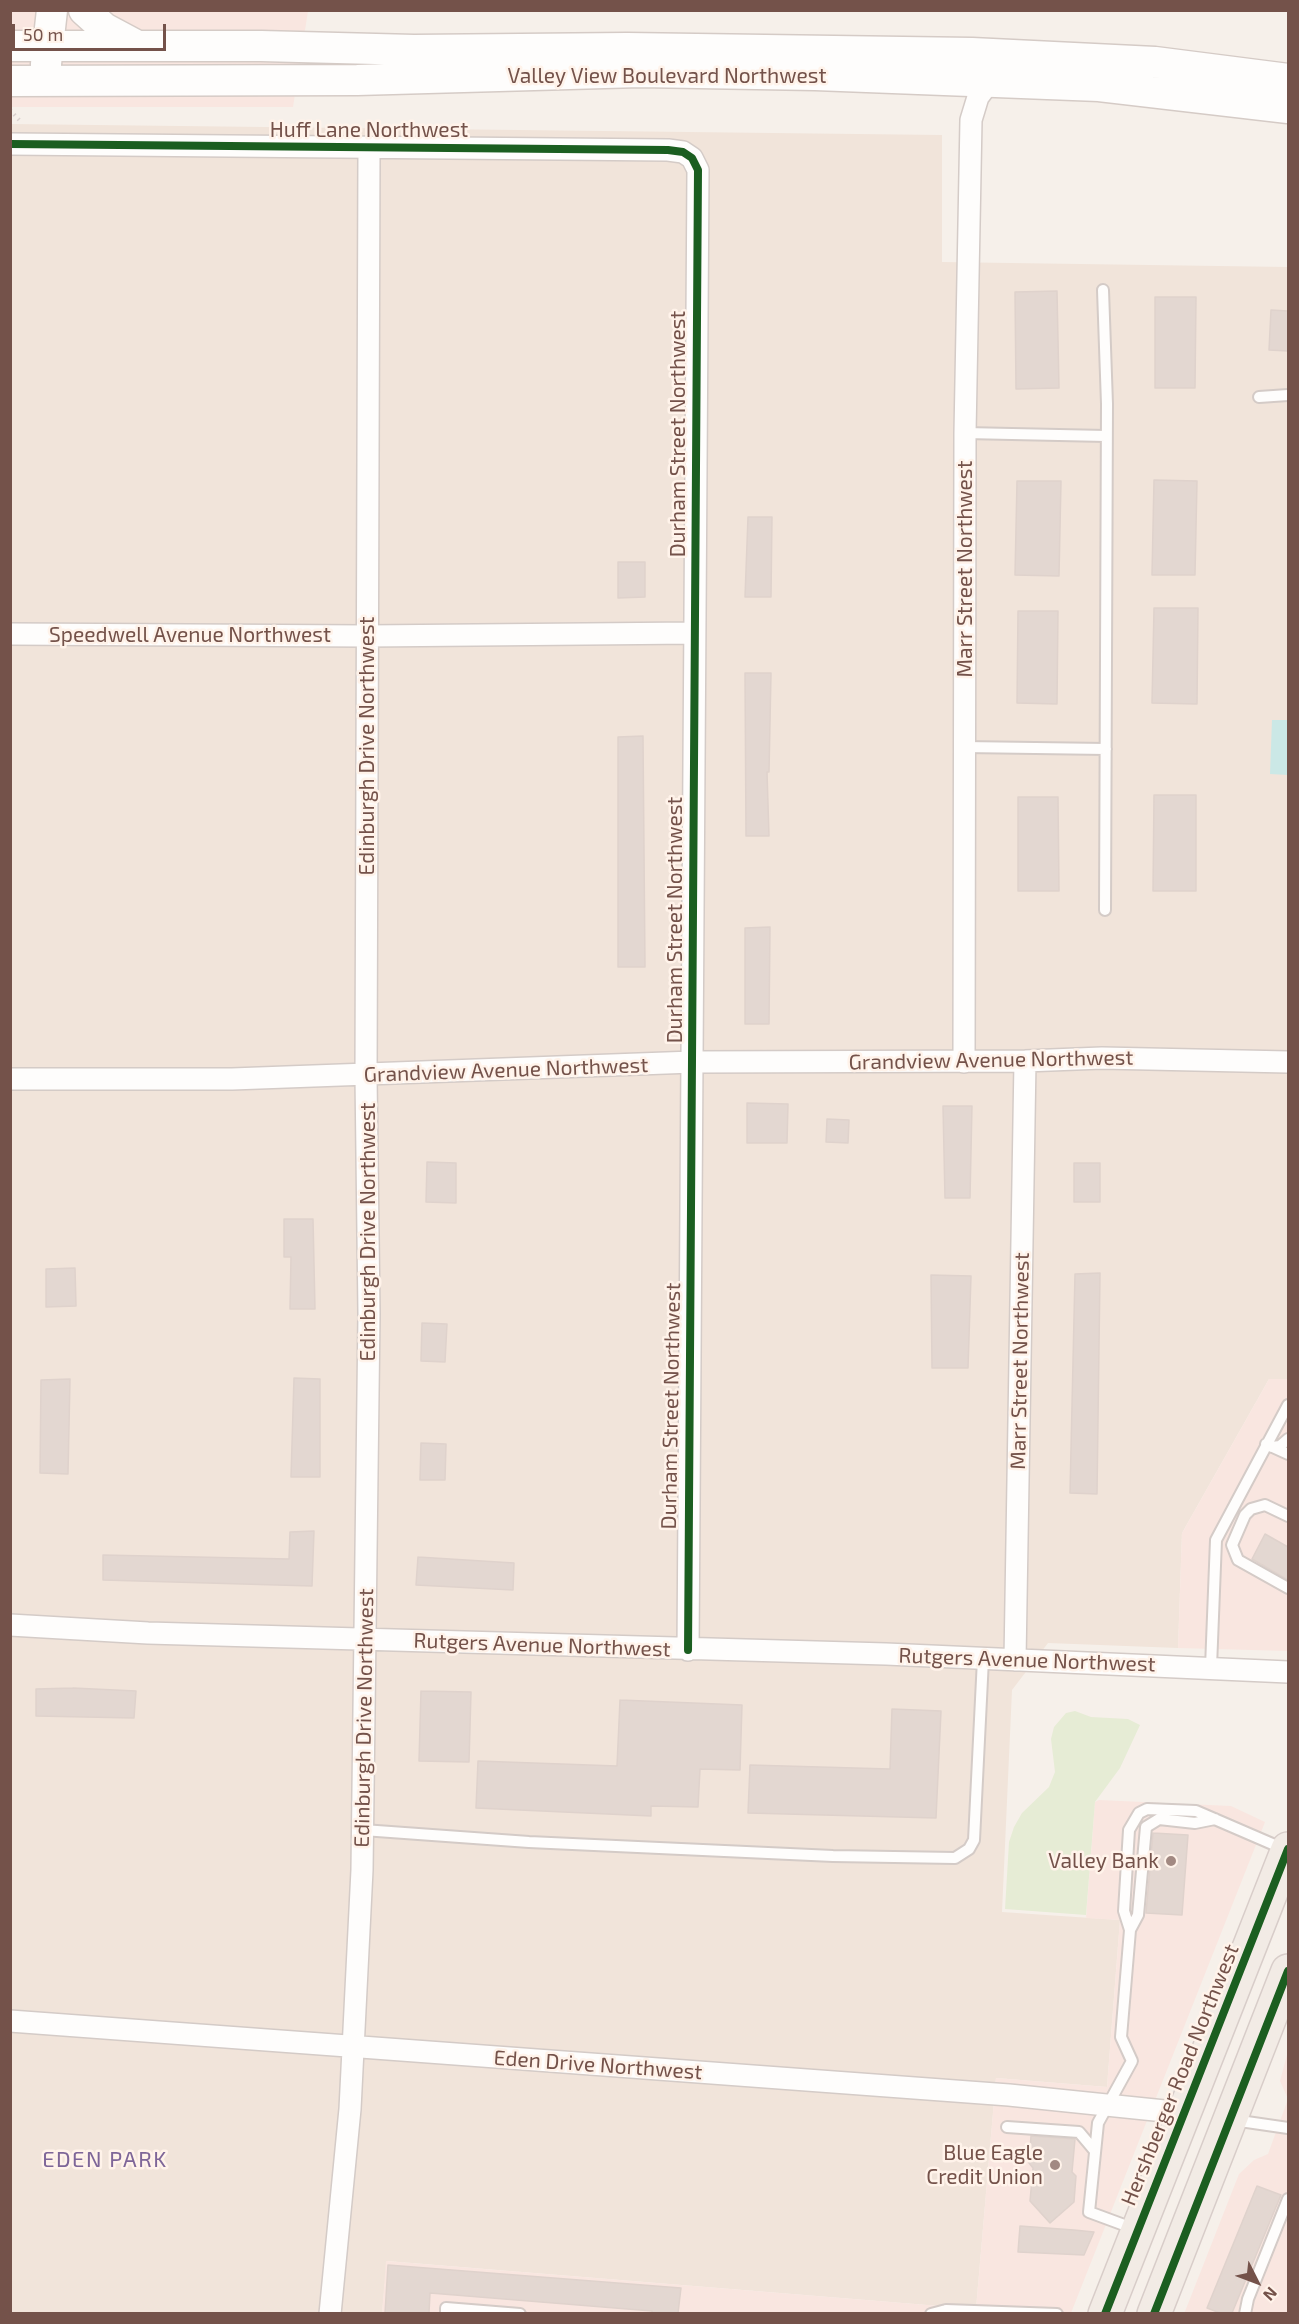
<!DOCTYPE html>
<html>
<head>
<meta charset="utf-8">
<style>
  body { margin:0 }
  #map { position:relative; width:1299px; height:2324px; overflow:hidden; background:#f6f0ea; font-family:"Exo 2",sans-serif }
  canvas { display:block }
  .frame { position:absolute; inset:0; border:12px solid #74524a; pointer-events:none }
  .north { position:absolute; left:1227px; top:2252px; width:60px; height:60px; -webkit-text-stroke:4px #fff3ea; paint-order:stroke; rotate:132deg; font-size:16px; font-weight:700; line-height:24px; text-align:center; color:#74524a }
  .north::after { content:''; display:block; margin:auto; width:21px; height:27px; background:#74524a; clip-path:polygon(50% 0,100% 100%,50% 72%,0 100%) }
  .scale { position:absolute; left:12px; top:24px; width:154px; height:27px; box-sizing:border-box; border:3px solid #74524a; border-top:0; padding-left:8px; font-size:18px; line-height:21px; white-space:nowrap; color:#74524a; -webkit-text-stroke:4px #fff3ea; paint-order:stroke }
</style>
</head>
<body>
<div id="map">
<canvas width="1299" height="2324"></canvas>
<div class="frame"></div>
<div class="north">N</div>
<div class="scale">50 m</div>
</div>
<script>
const context = document.querySelector('canvas').getContext('2d');
context.lineJoin = 'round';
function fill(path, color) { context.fillStyle = color; context.fill(path, 'evenodd'); }
const poly = rows => new Path2D(rows.map(r => 'M' + r).join(''));
function trace(path, color, width, dash) { context.strokeStyle = color; context.lineWidth = width; context.lineCap = dash ? 'butt' : 'round'; context.setLineDash(dash || []); context.stroke(path); }
function label(font, color, halo, rows, align = 'center') {
  context.font = font + ' "Exo 2",sans-serif'; context.lineWidth = 5; context.setLineDash([]); context.textBaseline = 'middle'; context.strokeStyle = halo; context.fillStyle = color; for (const [text, x, y, turn = 0] of rows) {
    context.save(); context.translate(x, y); context.rotate((+turn || 0) * Math.PI / 180); context.textAlign = isNaN(turn) ? turn : align; if (halo) context.strokeText(text, 0, 0); context.fillText(text, 0, 0); context.restore();
  }
}
const residential = poly([
  [11,124,942,135,942,262,1288,267,1288,1379,1269,1379,1182,1533,1178,1648,1048,1643,1012,1690,1002,1912,1120,1920,1107,2087,996,2078,976,2309,387,2261,382,2313,11,2314]
]);
const commercial = poly([
  [10,11,308,11,293,107,11,107],
  [1269,1379,1288,1379,1288,1651,1178,1648,1182,1533],
  [1099,1800,1231,1806,1265,1822,1071,2313,382,2314,386,2261,976,2309,996,2078,1107,2087,1120,1920,1086,1918,1095,1802],
  [1288,2051,1288,2313,1184,2314,1239,2174,1254,2160,1268,2154,1288,2099,1280,2081]
]);
const green = poly([
  [1075,1711,1091,1717,1128,1719,1140,1725,1120,1768,1095,1802,1086,1915,1005,1909,1009,1842,1014,1827,1022,1813,1049,1787,1055,1772,1051,1739,1054,1727,1066,1713]
]);
const water = poly([
  [1272,720,1288,720,1288,775,1270,774]
]);
const building = poly([
  [1057,291,1059,388,1016,389,1015,292,1057,291],
  [1155,297,1196,297,1195,388,1155,388,1155,297],
  [1271,310,1288,311,1288,351,1269,350,1271,310],
  [1154,480,1197,481,1195,575,1152,575,1154,480],
  [1017,481,1061,481,1059,576,1015,575,1017,481],
  [748,517,772,517,771,597,745,597,748,517],
  [618,562,645,562,645,597,618,598,618,562],
  [1154,608,1198,608,1197,704,1152,703,1154,608],
  [1018,611,1058,611,1057,704,1017,703,1018,611],
  [745,673,771,673,769,772,767,772,769,836,746,836,745,673],
  [643,736,645,967,618,967,618,737,643,736],
  [1154,795,1196,795,1196,891,1153,891,1154,795],
  [1018,797,1058,797,1059,891,1018,891,1018,797],
  [770,927,769,1024,745,1024,745,928,770,927],
  [747,1103,788,1104,787,1143,747,1143,747,1103],
  [943,1106,972,1106,970,1198,945,1198,943,1106],
  [827,1119,849,1120,848,1143,826,1142,827,1119],
  [427,1162,456,1163,456,1203,426,1202,427,1162],
  [1074,1163,1100,1163,1100,1202,1074,1202,1074,1163],
  [284,1219,313,1219,315,1309,290,1309,291,1257,284,1257,284,1219],
  [75,1268,76,1306,46,1307,46,1269,75,1268],
  [1100,1273,1097,1494,1070,1493,1075,1274,1100,1273],
  [931,1275,971,1276,968,1368,932,1368,931,1275],
  [422,1323,447,1324,445,1362,421,1361,422,1323],
  [294,1378,320,1379,320,1477,291,1477,294,1378],
  [70,1379,68,1474,40,1473,41,1380,70,1379],
  [421,1443,446,1444,445,1480,420,1480,421,1443],
  [314,1531,312,1586,103,1580,103,1555,289,1559,290,1532,314,1531],
  [1265,1534,1288,1547,1288,1580,1252,1559,1265,1534],
  [418,1557,514,1563,513,1590,416,1585,418,1557],
  [73,1688,136,1691,134,1718,36,1716,36,1689,73,1688],
  [421,1691,471,1692,469,1762,419,1761,421,1691],
  [620,1700,742,1705,740,1770,700,1769,698,1807,651,1806,651,1816,476,1808,478,1761,617,1766,620,1700],
  [892,1709,941,1711,936,1818,748,1813,750,1765,890,1769,892,1709],
  [1153,1833,1188,1835,1182,1915,1146,1913,1153,1833],
  [1031,2136,1075,2139,1072,2172,1076,2176,1074,2202,1050,2223,1030,2201,1033,2168,1029,2163,1031,2136],
  [1257,2186,1281,2195,1232,2313,1220,2313,1207,2308,1257,2186],
  [1020,2226,1074,2230,1094,2232,1084,2255,1018,2252,1020,2226],
  [388,2265,681,2288,678,2313,652,2313,652,2311,430,2293,429,2313,385,2313,388,2265]
]);
const path = poly([
  [10,110,22,123]
]);
const lane = poly([
  [1103,290,1107,404,1105,910],
  [1259,397,1288,395],
  [965,433,1106,436],
  [964,747,1106,749],
  [1266,1444,1288,1454],
  [1272,1447,1280,1446,1288,1439],
  [1288,1516,1265,1505,1251,1509,1245,1515,1232,1545,1238,1560,1288,1588],
  [1211,1667,1216,1540,1288,1405],
  [363,1830,529,1842,833,1856,955,1858,969,1849,974,1840,983,1659],
  [1130,1930,1138,1915,1146,1827,1159,1819,1195,1823,1215,1819],
  [1233,2120,1288,2128],
  [1007,2127,1079,2132,1095,2151],
  [1135,2229,1089,2212,1098,2123,1132,2061,1121,2037,1130,1930,1124,1911,1129,1830,1139,1813,1147,1809,1196,1811,1284,1849],
  [446,2314,446,2308,520,2314],
  [931,2314,946,2310],
  [946,2314,946,2310,1057,2314],
  [1245,2314,1248,2299,1288,2199]
]);
const street = poly([
  [10,144,668,150,683,152,692,158,698,170,688,1650],
  [10,634,367,636,694,633],
  [964,1062,965,433,971,120,978,97,990,81],
  [10,1079,232,1079,693,1062,1025,1061,1102,1058,1288,1062],
  [10,1625,148,1633,886,1654,1288,1672],
  [1015,1660,1025,1061],
  [10,2021,1009,2095,1184,2113],
  [330,2314,350,2109,362,1870,369,1314,366,1076,369,148]
]);
const secondary = poly([
  [84,10,104,28,134,44],
  [10,46,261,46,414,50,627,48,972,53,1155,62,1288,79],
  [46,64,52,10],
  [10,81,357,80,640,72,815,75,1099,86,1288,108]
]);
const primary = poly([
  [1105,2314,1288,1849],
  [1154,2314,1288,1971]
]);
const cycleway = poly([
  [10,144,668,150,683,152,692,158,698,170,688,1650],
  [1105,2314,1288,1849],
  [1154,2314,1288,1971]
]);
const markers = [
  [1171,1861,6,"#a28982"],
  [1055,2165,6,"#a28982"]
];
const streetNames = [
  ["Valley View Boulevard Northwest",667,76],
  ["Huff Lane Northwest",369,130],
  ["Durham Street Northwest",678,434,-90],
  ["Marr Street Northwest",965,569,-90],
  ["Speedwell Avenue Northwest",190,635],
  ["Edinburgh Drive Northwest",367,746,-90],
  ["Durham Street Northwest",675,920,-90],
  ["Grandview Avenue Northwest",991,1060,-1],
  ["Grandview Avenue Northwest",506,1070,-2],
  ["Edinburgh Drive Northwest",368,1232,-90],
  ["Marr Street Northwest",1020,1361,-89],
  ["Durham Street Northwest",671,1406,-89],
  ["Rutgers Avenue Northwest",542,1645,2],
  ["Rutgers Avenue Northwest",1027,1660,2],
  ["Edinburgh Drive Northwest",364,1718,-89],
  ["Eden Drive Northwest",598,2065,4],
  ["Hershberger Road Northwest",1180,2075,-68]
];
const poiNames = [
  ["Valley Bank",1159,1861],
  ["Blue Eagle",1043,2153],
  ["Credit Union",1043,2177]
];
const neighbourhoodNames = [
  ["EDEN PARK",105,2160]
];
fill(residential, '#f1e4da');
fill(commercial, '#f9e6e0');
fill(green, '#e6ecd5');
fill(water, '#cbe8e6');
fill(building, '#e3d7d1');
trace(building, '#dfd2cc', 1.5);
trace(lane, '#d4cbc7', 14);
trace(street, '#d4cbc7', 24);
trace(secondary, '#d5cbc6', 33);
trace(primary, '#d8cdc9', 36);
trace(path, '#dad0ce', 4, [1.5, 4.5]);
trace(lane, '#fefdfc', 10);
trace(street, '#fefdfc', 21);
trace(secondary, '#fefdfc', 30);
trace(primary, '#f2ebe5', 33);
trace(cycleway, '#1b5e20', 8);
for (const [x, y, r, color] of markers) { const dot = new Path2D(); dot.arc(x, y, r, 0, 2 * Math.PI); context.fillStyle = color; context.fill(dot); trace(dot, '#fff3ea', 2); }
label('21px', '#74524a', '#fff3ea', streetNames);
label('21px', '#74524a', '#fff3ea', poiNames, 'right');
context.letterSpacing = '1.5px';
label('22px', '#7e6698', '#fff3ea', neighbourhoodNames);
context.letterSpacing = '0px';
</script>
</body>
</html>
